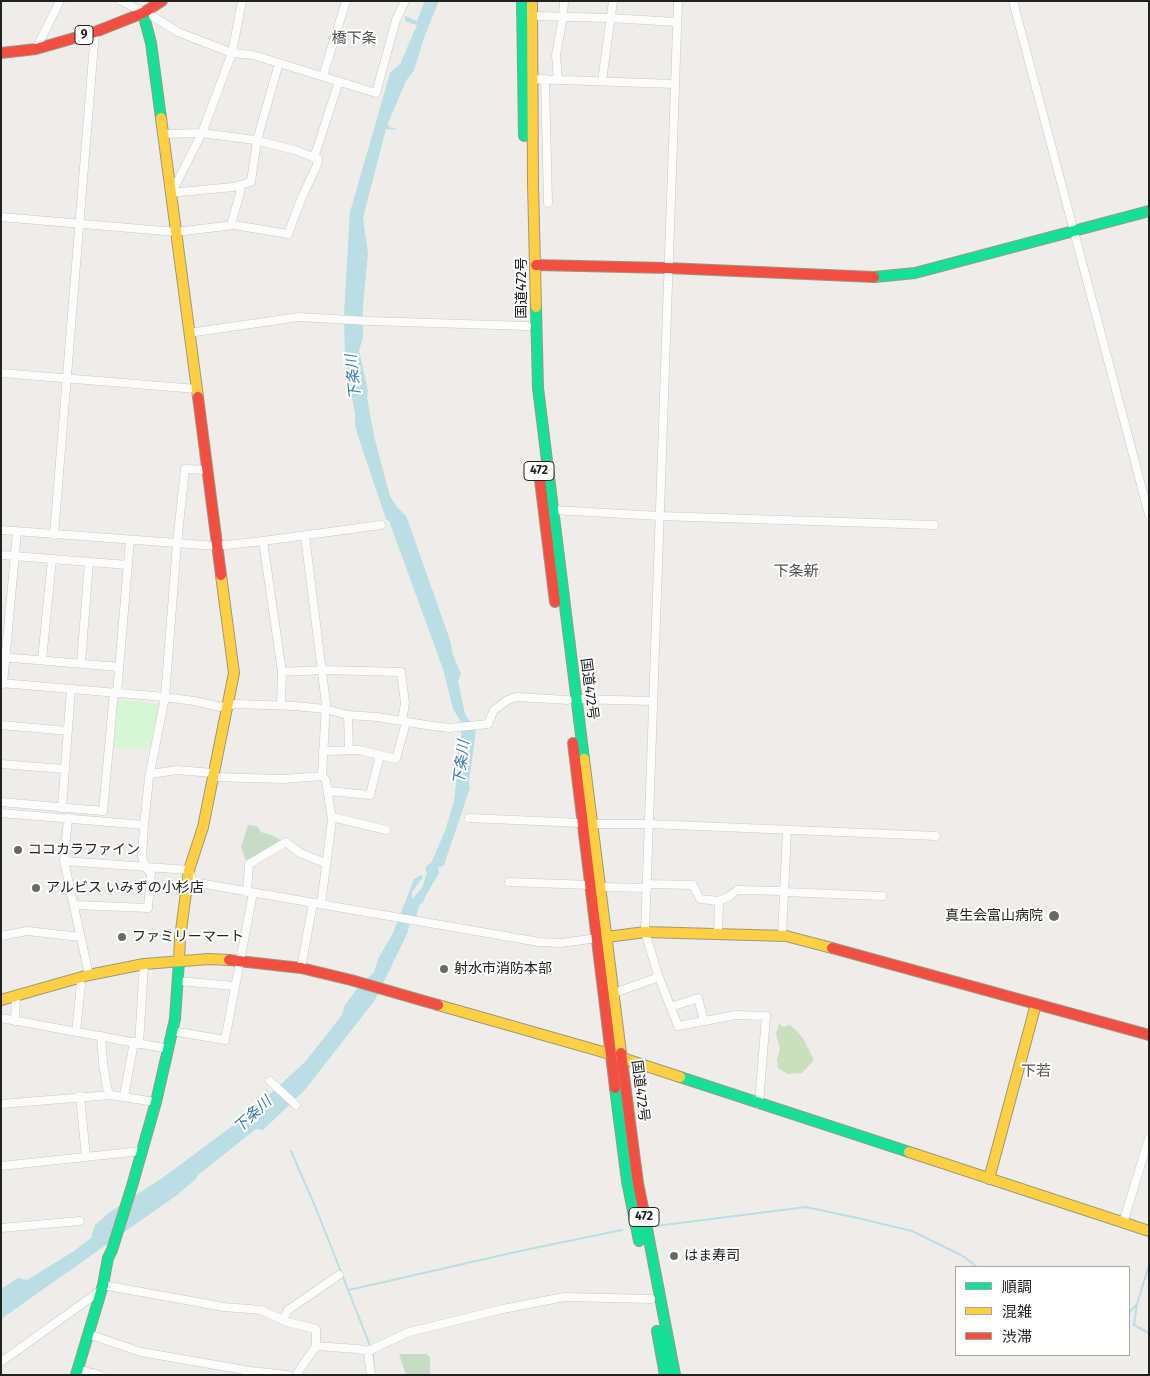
<!DOCTYPE html>
<html>
<head>
<meta charset="utf-8">
<style>
  body { margin:0 }
  #map { position:relative; width:1150px; height:1376px; overflow:hidden; background:#efedea; font-family:"Fira Sans","Noto Sans JP",sans-serif }
  canvas { display:block }
  .frame { position:absolute; inset:0; border:2px solid #212121; pointer-events:none }
  .legend { position:absolute; left:955px; top:1266px; width:175px; height:90px; box-sizing:border-box; background:#fff; border:1px solid #a6a6a6; margin:0; padding:6px 9px; list-style:none; font-size:15px; color:#212121 }
  .legend li { display:flex; align-items:center; gap:10px; height:25px }
  .legend b { width:25px; border:1px solid #a6a6a6 }
</style>
</head>
<body>
<div id="map">
<canvas width="1150" height="1376"></canvas>
<div class="frame"></div>
<ul class="legend">
<li><b style="height:6px;background:#16e098"></b>順調</li>
<li><b style="height:6px;background:#ffcf43"></b>混雑</li>
<li><b style="height:6px;background:#f24e42"></b>渋滞</li>
</ul>
</div>
<script>
const context = document.querySelector('canvas').getContext('2d');
context.lineJoin = 'round';
function fill(path, color) { context.fillStyle = color; context.fill(path, 'evenodd'); }
const poly = rows => new Path2D(rows.map(r => 'M' + r).join(''));
function trace(path, color, width, dash) { context.strokeStyle = color; context.lineWidth = width; context.lineCap = dash ? 'butt' : 'round'; context.setLineDash(dash || []); context.stroke(path); }
function label(font, color, halo, rows, align = 'center') {
  context.font = font + ' "Fira Sans","Noto Sans JP",sans-serif'; context.lineWidth = 4; context.setLineDash([]); context.textBaseline = 'middle'; context.strokeStyle = halo; context.fillStyle = color; for (const [text, x, y, turn = 0] of rows) {
    context.save(); context.translate(x, y); context.rotate((+turn || 0) * Math.PI / 180); context.textAlign = isNaN(turn) ? turn : align; if (halo) context.strokeText(text, 0, 0); context.fillText(text, 0, 0); context.restore();
  }
}
const forest = poly([
  [779,1024,784,1027,790,1025,797,1031,804,1040,814,1060,802,1073,788,1074,778,1068,777,1060,780,1049,776,1034]
]);
const cemetery = poly([
  [248,825,257,826,261,832,272,835,284,842,247,864,241,847],
  [399,1354,426,1354,430,1357,430,1375,406,1375]
]);
const park = poly([
  [116,699,160,704,149,749,113,747]
]);
const water = poly([
  [425,1,439,1,425,35,414,70,406,81,388,123,389,127,397,129,397,130,386,129,363,218,368,253,363,306,363,338,359,350,368,391,367,398,375,440,390,496,397,507,406,516,413,535,450,640,453,655,461,674,458,681,465,714,476,731,469,782,470,788,444,865,438,868,439,873,425,897,423,903,420,904,415,919,409,923,408,932,375,1000,304,1091,263,1130,256,1129,198,1175,196,1179,177,1195,1,1319,1,1289,18,1278,27,1280,74,1251,91,1238,95,1225,110,1212,165,1176,247,1115,305,1062,342,1015,345,1005,356,990,374,972,378,959,393,933,414,879,421,875,423,877,412,892,412,899,422,888,427,872,425,870,427,865,431,863,445,831,454,801,457,774,456,759,461,736,461,722,453,709,443,669,389,521,386,519,359,439,355,425,355,413,345,361,344,313,350,212,390,73,400,64,417,25,405,21,405,16,417,21]
]);
const stream = poly([
  [291,1151,317,1211,371,1348],
  [656,1226,806,1207,862,1219,912,1231,963,1256,977,1267],
  [1149,1265,1137,1304,1134,1325,1149,1333],
  [349,1290,520,1251,622,1230],
  [1129,1313,1137,1304],
  [373,1352,374,1372]
]);
const street = poly([
  [121,1,152,16,178,32,232,53,253,55,376,93,396,20,405,1],
  [678,1,645,932,658,975,678,1026,736,1015,766,1016,759,1104],
  [1013,1,1149,515],
  [533,16,610,18,676,22],
  [36,49,60,1],
  [323,76,346,1],
  [533,79,674,84],
  [545,79,548,203],
  [558,80,556,55,563,17,564,1],
  [602,81,613,1],
  [314,158,339,81],
  [172,192,202,133,232,53,242,1],
  [170,193,233,187,251,182,257,140,279,63],
  [1,217,176,232,234,225,288,234,302,197,317,165,318,159,295,150,255,140,202,133,162,134],
  [231,225,240,193,240,186],
  [189,333,299,317,369,321,527,326],
  [1,373,197,389],
  [553,510,660,516,934,525],
  [1,530,217,546,263,541,381,525],
  [54,535,95,32],
  [305,536,326,704,322,776,326,780,332,820,321,904],
  [263,541,282,672,281,705],
  [1,555,128,565],
  [1,657,119,667],
  [42,660,52,559],
  [81,663,89,562],
  [282,672,323,670,401,672,405,703,402,721],
  [1,683,165,697,194,701,221,707,236,704,295,706,325,709,348,715,377,717,426,725,449,728,488,724,494,710,508,700,516,697,568,700],
  [3,684,17,532],
  [117,693,130,540],
  [576,699,652,701],
  [348,715,349,750],
  [1,725,68,731],
  [323,751,359,750,396,759,406,722],
  [1,764,64,769],
  [150,774,177,770,213,773],
  [212,777,283,779,322,776],
  [328,791,370,795,380,755],
  [1,802,103,811,114,692],
  [62,808,71,689],
  [1,813,144,825],
  [332,817,386,830],
  [68,818,64,861,89,975],
  [469,818,582,823],
  [592,824,649,824,936,836],
  [64,861,189,870,193,882,539,942,561,943,598,938],
  [509,882,590,885],
  [647,884,693,885,700,899,719,901,730,896,737,890,784,891],
  [600,887,647,888],
  [247,892,249,864,286,842,300,853,325,863],
  [784,892,882,896],
  [75,905,148,908,151,873,145,867,142,857,144,825,149,778,165,697,177,543,185,469,207,470],
  [718,933,719,901],
  [1,936,27,931,80,937],
  [782,936,787,830],
  [301,968,313,903],
  [178,981,235,986],
  [614,993,659,977],
  [671,1007,698,998,704,1021],
  [1,1018,169,1049],
  [15,1021,16,996],
  [172,1031,225,1040,253,893],
  [76,1032,81,985,79,978],
  [101,1036,103,1063,107,1088,110,1095],
  [139,1044,144,964],
  [270,1081,296,1105],
  [80,1096,86,1157],
  [124,1096,134,1042],
  [1,1104,110,1095,156,1102],
  [1,1166,141,1151],
  [1123,1223,1149,1138],
  [1,1228,80,1221],
  [103,1285,224,1307,261,1310,287,1322,316,1329,316,1346,296,1375],
  [283,1320,288,1310,339,1275],
  [88,1334,141,1352,250,1371,288,1375],
  [316,1346,357,1349,368,1351,409,1332,503,1309,564,1297,651,1299],
  [368,1351,371,1375],
  [1,1362,100,1291],
  [77,1369,100,1375]
]);
const fast = poly([
  [522,1,524,136],
  [143,13,151,43,161,118],
  [874,277,915,273,1149,211],
  [536,307,538,388,584,759],
  [680,1077,909,1152],
  [615,1088,627,1181,639,1241],
  [643,1208,675,1375],
  [657,1331,665,1375],
  [76,1375,103,1285,108,1258,112,1250,132,1186,156,1102,175,1019,179,961]
]);
const slow = poly([
  [532,1,533,184,536,307],
  [161,118,198,397],
  [584,759,621,1053],
  [607,937,645,932,786,936,832,948],
  [179,961,180,938,189,870,203,827,234,673,221,575],
  [1,1000,89,975,144,964,209,959,229,960],
  [438,1005,610,1054,680,1077],
  [909,1152,1149,1231],
  [989,1179,1036,1004]
]);
const jam = poly([
  [1,53,36,49,95,32,143,13,162,1],
  [536,265,667,268,874,277],
  [198,397,221,575],
  [539,472,555,602],
  [573,743,615,1088],
  [832,948,1149,1035],
  [229,960,301,968,351,980,438,1005],
  [621,1053,638,1183,643,1208]
]);
const markers = [
  [18,850,5,"#696867"],
  [36,888,5,"#696867"],
  [1054,916,6,"#696867"],
  [122,937,5,"#696867"],
  [444,969,5,"#696867"],
  [674,1256,5,"#696867"]
];
const shields = [
  [84,35,18],
  [539,471,30],
  [644,1217,30]
];
const shieldNames = [
  ["9",84,35],
  ["472",539,471],
  ["472",644,1217]
];
const streetNames = [
  ["国道472号",522,288,-90],
  ["国道472号",589,689,83],
  ["国道472号",640,1091,83]
];
const poiNames = [
  ["ココカラファイン",28,850],
  ["アルビス いみずの小杉店",46,888],
  ["真生会富山病院",1043,916,"right"],
  ["ファミリーマート",132,937],
  ["射水市消防本部",454,969],
  ["はま寿司",684,1256]
];
const neighbourhoodNames = [
  ["橋下条",354,39],
  ["下条新",796,572],
  ["下若",1036,1072]
];
const waterNames = [
  ["下条川",354,377,-96],
  ["下条川",462,763,-83],
  ["下条川",253,1115,-43]
];
fill(forest, '#cbdfbd');
fill(cemetery, '#c7dbc6');
fill(park, '#d6f6d5');
fill(water, '#bbdee4');
trace(stream, '#bbdee4', 2);
trace(street, '#c8c7c6', 9);
trace(fast, '#9a9a80', 12);
trace(slow, '#9a9a80', 12);
trace(jam, '#9a9a80', 12);
trace(street, '#fdfcfc', 8);
trace(fast, '#16e098', 10);
trace(slow, '#ffcf43', 10);
trace(jam, '#f24e42', 10);
for (const [x, y, r, color] of markers) { const dot = new Path2D(); dot.arc(x, y, r, 0, 2 * Math.PI); context.fillStyle = color; context.fill(dot); trace(dot, '#fff', 2); }
for (const [x, y, w] of shields) { const box = new Path2D(); box.roundRect(x - w / 2, y - 9.5, w, 19, 4); context.fillStyle = '#fff'; context.fill(box); trace(box, '#212121', 1); }
label('bold 12px', '#212121', null, shieldNames);
label('14px', '#212121', '#fff', streetNames);
label('14px', '#212121', '#fff', poiNames, 'left');
label('15px', '#545454', '#fff', neighbourhoodNames);
label('italic 15px', '#407ba7', '#fff', waterNames);
</script>
</body>
</html>
